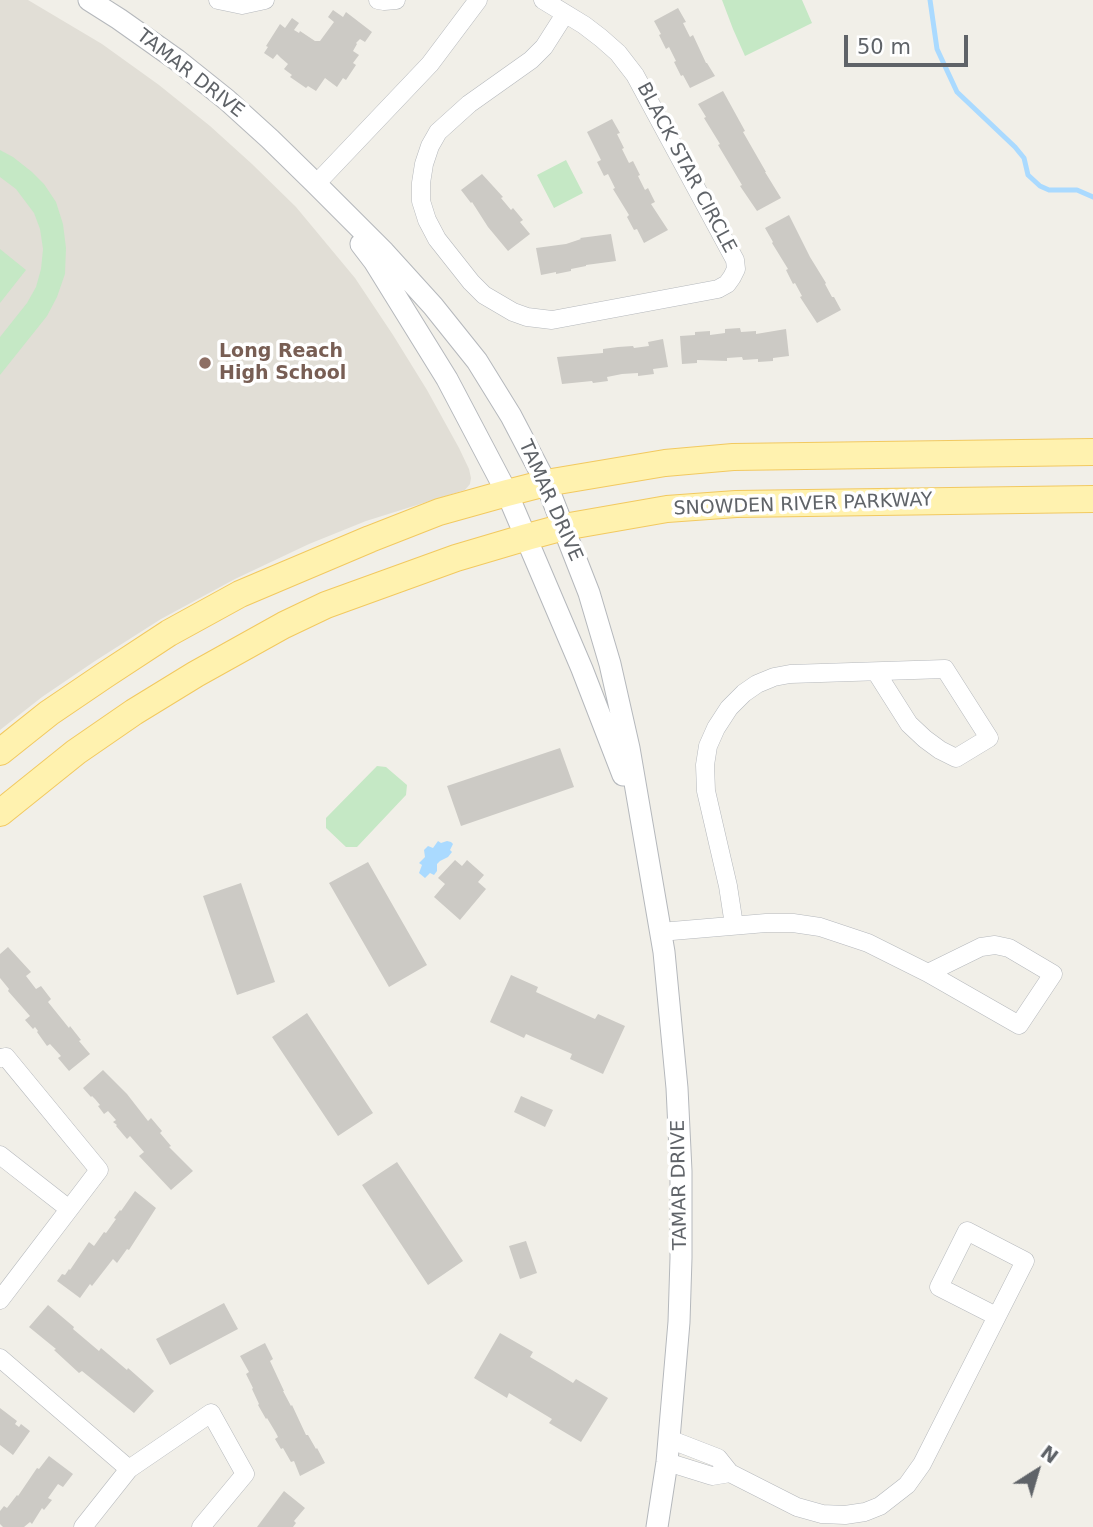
<!DOCTYPE html>
<html>
<head>
<meta charset="utf-8">
<style>
  body { margin:0 }
  #map { position:relative; width:1093px; height:1527px; overflow:hidden; background:#f1efe8; font-family:"DejaVu Sans",sans-serif }
  canvas { display:block }
  .north { position:absolute; left:1002px; top:1436px; width:70px; height:70px; -webkit-text-stroke:5px #fff; paint-order:stroke; rotate:37deg; font-size:19px; font-weight:700; line-height:28px; text-align:center; color:#5f6368 }
  .north::after { content:''; display:block; margin:auto; width:24px; height:32px; background:#5f6368; clip-path:polygon(50% 0,100% 100%,50% 72%,0 100%) }
  .scale { position:absolute; left:844px; top:35px; width:124px; height:32px; box-sizing:border-box; border:4px solid #5f6368; border-top:0; padding-left:9px; font-size:21px; line-height:24px; white-space:nowrap; color:#5f6368; -webkit-text-stroke:5px #fff; paint-order:stroke }
</style>
</head>
<body>
<div id="map">
<canvas width="1093" height="1527"></canvas>
<div class="north">N</div>
<div class="scale">50 m</div>
</div>
<script>
const context = document.querySelector('canvas').getContext('2d');
context.lineJoin = 'round';
function fill(path, color) { context.fillStyle = color; context.fill(path, 'evenodd'); }
const poly = rows => new Path2D(rows.map(r => 'M' + r).join(''));
function trace(path, color, width, dash) { context.strokeStyle = color; context.lineWidth = width; context.lineCap = dash ? 'butt' : 'round'; context.setLineDash(dash || []); context.stroke(path); }
function label(font, color, halo, rows, align = 'center') {
  context.font = font + ' "DejaVu Sans",sans-serif'; context.lineWidth = 7; context.setLineDash([]); context.textBaseline = 'middle'; context.strokeStyle = halo; context.fillStyle = color; for (const [text, x, y, turn = 0] of rows) {
    context.save(); context.translate(x, y); context.rotate((+turn || 0) * Math.PI / 180); context.textAlign = isNaN(turn) ? turn : align; if (halo) context.strokeText(text, 0, 0); context.fillText(text, 0, 0); context.restore();
  }
}
const education = poly([
  [0,0,28,0,102,44,159,85,210,126,252,164,296,207,355,278,393,335,427,390,459,448,469,469,471,478,470,484,465,490,366,521,309,544,235,579,161,619,95,661,42,697,0,730]
]);
const green = poly([
  [722,0,802,0,812,23,745,56,733,29],
  [0,150,13,157,32,172,44,184,56,202,63,224,66,248,65,274,57,297,47,316,0,375,0,337,27,303,36,287,41,269,43,249,40,229,34,213,16,189,0,177],
  [566,160,583,193,554,208,537,175],
  [0,249,26,270,0,303],
  [377,766,386,767,407,785,406,795,357,847,346,847,326,828,326,818]
]);
const water = poly([
  [438,841,441,843,447,841,451,842,453,844,450,850,452,852,448,857,440,861,437,864,437,871,434,875,430,873,425,878,419,873,422,865,419,863,425,857,424,850,428,846,433,848]
]);
const stream = poly([
  [930,0,937,49,957,92,1015,147,1024,158,1028,175,1040,186,1049,190,1077,190,1093,197]
]);
const building = poly([
  [678,8,686,22,683,23,690,37,693,35,706,63,707,63,715,76,690,88,683,75,681,76,674,62,676,61,669,47,666,49,659,35,661,34,654,21],
  [333,10,343,17,346,12,372,32,365,42,360,39,356,43,357,44,353,51,359,55,353,63,356,65,346,80,343,78,337,87,325,78,316,91,308,86,306,88,290,77,292,75,284,69,288,64,281,58,277,54,273,59,264,53,268,47,266,46,280,24,285,28,292,18,299,23,294,30,299,33,300,31,315,41,320,41,334,22,328,17],
  [723,91,745,131,743,132,766,172,765,172,781,198,757,211,740,186,742,185,718,145,720,144,704,118,706,117,698,104],
  [612,119,620,133,617,134,624,148,622,149,629,163,633,161,640,175,638,176,645,190,648,188,655,202,651,204,668,230,644,243,637,229,634,230,627,217,629,215,613,189,615,188,608,174,604,176,597,162,601,160,587,132],
  [482,174,503,197,501,198,511,210,513,208,523,220,520,222,530,234,508,251,488,227,472,202,471,203,461,190],
  [789,215,810,257,826,283,825,284,832,297,834,297,841,310,817,323,800,297,802,296,795,283,793,284,786,270,788,269,772,243,773,242,765,228],
  [611,234,616,261,586,265,586,266,571,269,571,271,556,274,556,272,541,275,536,248,566,244,581,239,580,238],
  [740,328,741,332,756,331,756,334,786,329,789,356,773,358,773,361,758,362,758,359,743,360,742,357,727,358,727,361,697,360,697,363,682,364,680,336,695,335,695,332,710,331,710,335,725,333,725,329],
  [663,339,668,367,653,369,654,374,638,376,638,373,622,374,607,377,608,381,593,383,592,381,562,384,557,357,603,353,603,349,618,347,633,346,634,348,649,346,648,342],
  [560,748,574,787,461,826,447,786],
  [455,860,462,866,467,860,484,875,478,882,486,889,460,920,434,897,445,884,438,878],
  [368,862,427,965,389,987,329,883],
  [241,883,275,982,237,995,203,896],
  [8,947,31,972,26,976,36,989,41,986,51,999,48,1002,69,1028,70,1026,81,1040,79,1041,90,1054,69,1071,58,1058,61,1056,50,1044,47,1046,37,1032,38,1031,35,1027,33,1029,25,1020,30,1016,8,991,9,989,0,978,0,954],
  [511,975,538,987,536,992,595,1019,598,1014,625,1026,603,1074,570,1059,572,1054,526,1034,524,1038,490,1022],
  [307,1013,373,1113,338,1136,272,1037],
  [103,1070,127,1094,148,1121,151,1118,162,1131,160,1133,171,1146,169,1147,193,1171,171,1190,139,1156,144,1152,130,1136,127,1139,116,1126,117,1125,113,1122,116,1120,108,1111,104,1114,98,1106,100,1105,95,1099,92,1096,91,1097,83,1088],
  [521,1096,553,1110,545,1127,514,1112],
  [397,1162,463,1261,428,1285,362,1185],
  [135,1191,156,1208,129,1250,127,1249,117,1263,113,1259,92,1286,90,1284,80,1298,57,1281,62,1274,65,1275,69,1269,70,1270,89,1242,94,1246,104,1232,106,1233,116,1219,114,1218,120,1210,121,1211],
  [526,1241,537,1273,520,1279,509,1246],
  [224,1303,238,1329,170,1365,156,1339],
  [48,1305,74,1327,73,1329,99,1351,101,1348,127,1370,128,1368,154,1391,134,1413,82,1371,79,1373,54,1350,56,1349,29,1327],
  [500,1333,533,1352,530,1357,552,1370,573,1383,576,1379,608,1398,581,1442,549,1423,552,1419,509,1393,507,1398,474,1378],
  [265,1343,273,1359,270,1361,284,1391,283,1391,291,1406,292,1405,306,1435,308,1435,316,1449,317,1448,325,1463,300,1476,294,1461,291,1462,283,1448,281,1449,275,1439,278,1437,276,1433,267,1418,266,1419,258,1405,259,1404,252,1389,253,1388,246,1374,249,1372,240,1356],
  [0,1408,17,1421,15,1424,19,1427,21,1424,30,1431,13,1455,0,1445],
  [49,1456,73,1474,63,1487,58,1484,48,1498,52,1500,44,1510,42,1508,32,1524,30,1522,24,1527,3,1527,0,1524,0,1511,4,1506,7,1508,17,1495,18,1496,37,1468,39,1469],
  [284,1491,305,1508,294,1521,296,1523,293,1527,257,1527]
]);
const minor = poly([
  [218,0,242,5,265,0],
  [378,0,384,1,396,0],
  [543,0,584,25,601,38,618,53,635,75,735,260,736,269,732,277,727,284,718,289,552,320,527,317,513,312,484,295,471,282,437,239,427,220,421,201,421,183,424,164,430,146,438,132,469,104,531,60,544,47,565,14],
  [316,184,430,64,478,0],
  [734,925,728,886,706,791,705,765,708,746,716,728,729,708,744,693,757,684,774,677,790,674,945,669,989,738,956,758,940,750,925,739,909,724,876,672],
  [660,932,766,923,793,923,820,927,868,943,928,973,1019,1025,1053,974,1009,948,995,945,981,947,928,973],
  [0,1058,6,1057,99,1170,0,1300],
  [0,1155,69,1209],
  [0,1358,129,1469],
  [667,1462,712,1476,730,1473,718,1458,669,1439],
  [730,1473,797,1507,822,1514,845,1515,865,1512,880,1506,907,1485,922,1464,1025,1261,967,1231,939,1287,996,1316],
  [83,1527,129,1469,211,1413,245,1474,201,1527]
]);
const tertiary = poly([
  [89,0,119,19,177,60,227,100,270,139,316,184,384,252,433,306,477,361,511,416,546,483,589,593,610,664,629,748,664,952,677,1088,681,1171,681,1258,679,1322,667,1462,657,1527],
  [361,244,374,261,447,379,507,493,582,669,623,775]
]);
const primary = poly([
  [0,752,49,713,105,675,169,633,240,594,370,539,439,512,507,493,546,483,665,463,733,457,1093,452],
  [0,813,76,752,134,712,196,674,284,625,326,605,456,558,527,537,564,527,667,509,736,504,1093,499]
]);
const markers = [
  [205,363,7,"#8d6e63"]
];
const streetNames = [
  ["TAMAR DRIVE",190,74,38],
  ["BLACK STAR CIRCLE",686,168,62],
  ["TAMAR DRIVE",550,501,66],
  ["SNOWDEN RIVER PARKWAY",803,505,-2],
  ["TAMAR DRIVE",680,1185,-91]
];
const educationNames = [
  ["Long Reach",219,352],
  ["High School",219,374]
];
fill(education, '#e1ded6');
fill(green, '#c5e8c5');
fill(water, '#aadaff');
trace(stream, '#aadaff', 5);
fill(building, '#cccac5');
trace(minor, '#b5b8bc', 19);
trace(tertiary, '#b5b8bc', 23);
trace(primary, '#f2c960', 28);
trace(minor, '#fff', 18);
trace(tertiary, '#fff', 21);
trace(primary, '#fff2af', 26);
for (const [x, y, r, color] of markers) { const dot = new Path2D(); dot.arc(x, y, r, 0, 2 * Math.PI); context.fillStyle = color; context.fill(dot); trace(dot, '#fff', 2.5); }
label('19px', '#5f6368', '#fff', streetNames);
label('bold 19px', '#785e54', '#fff', educationNames, 'left');
</script>
</body>
</html>
